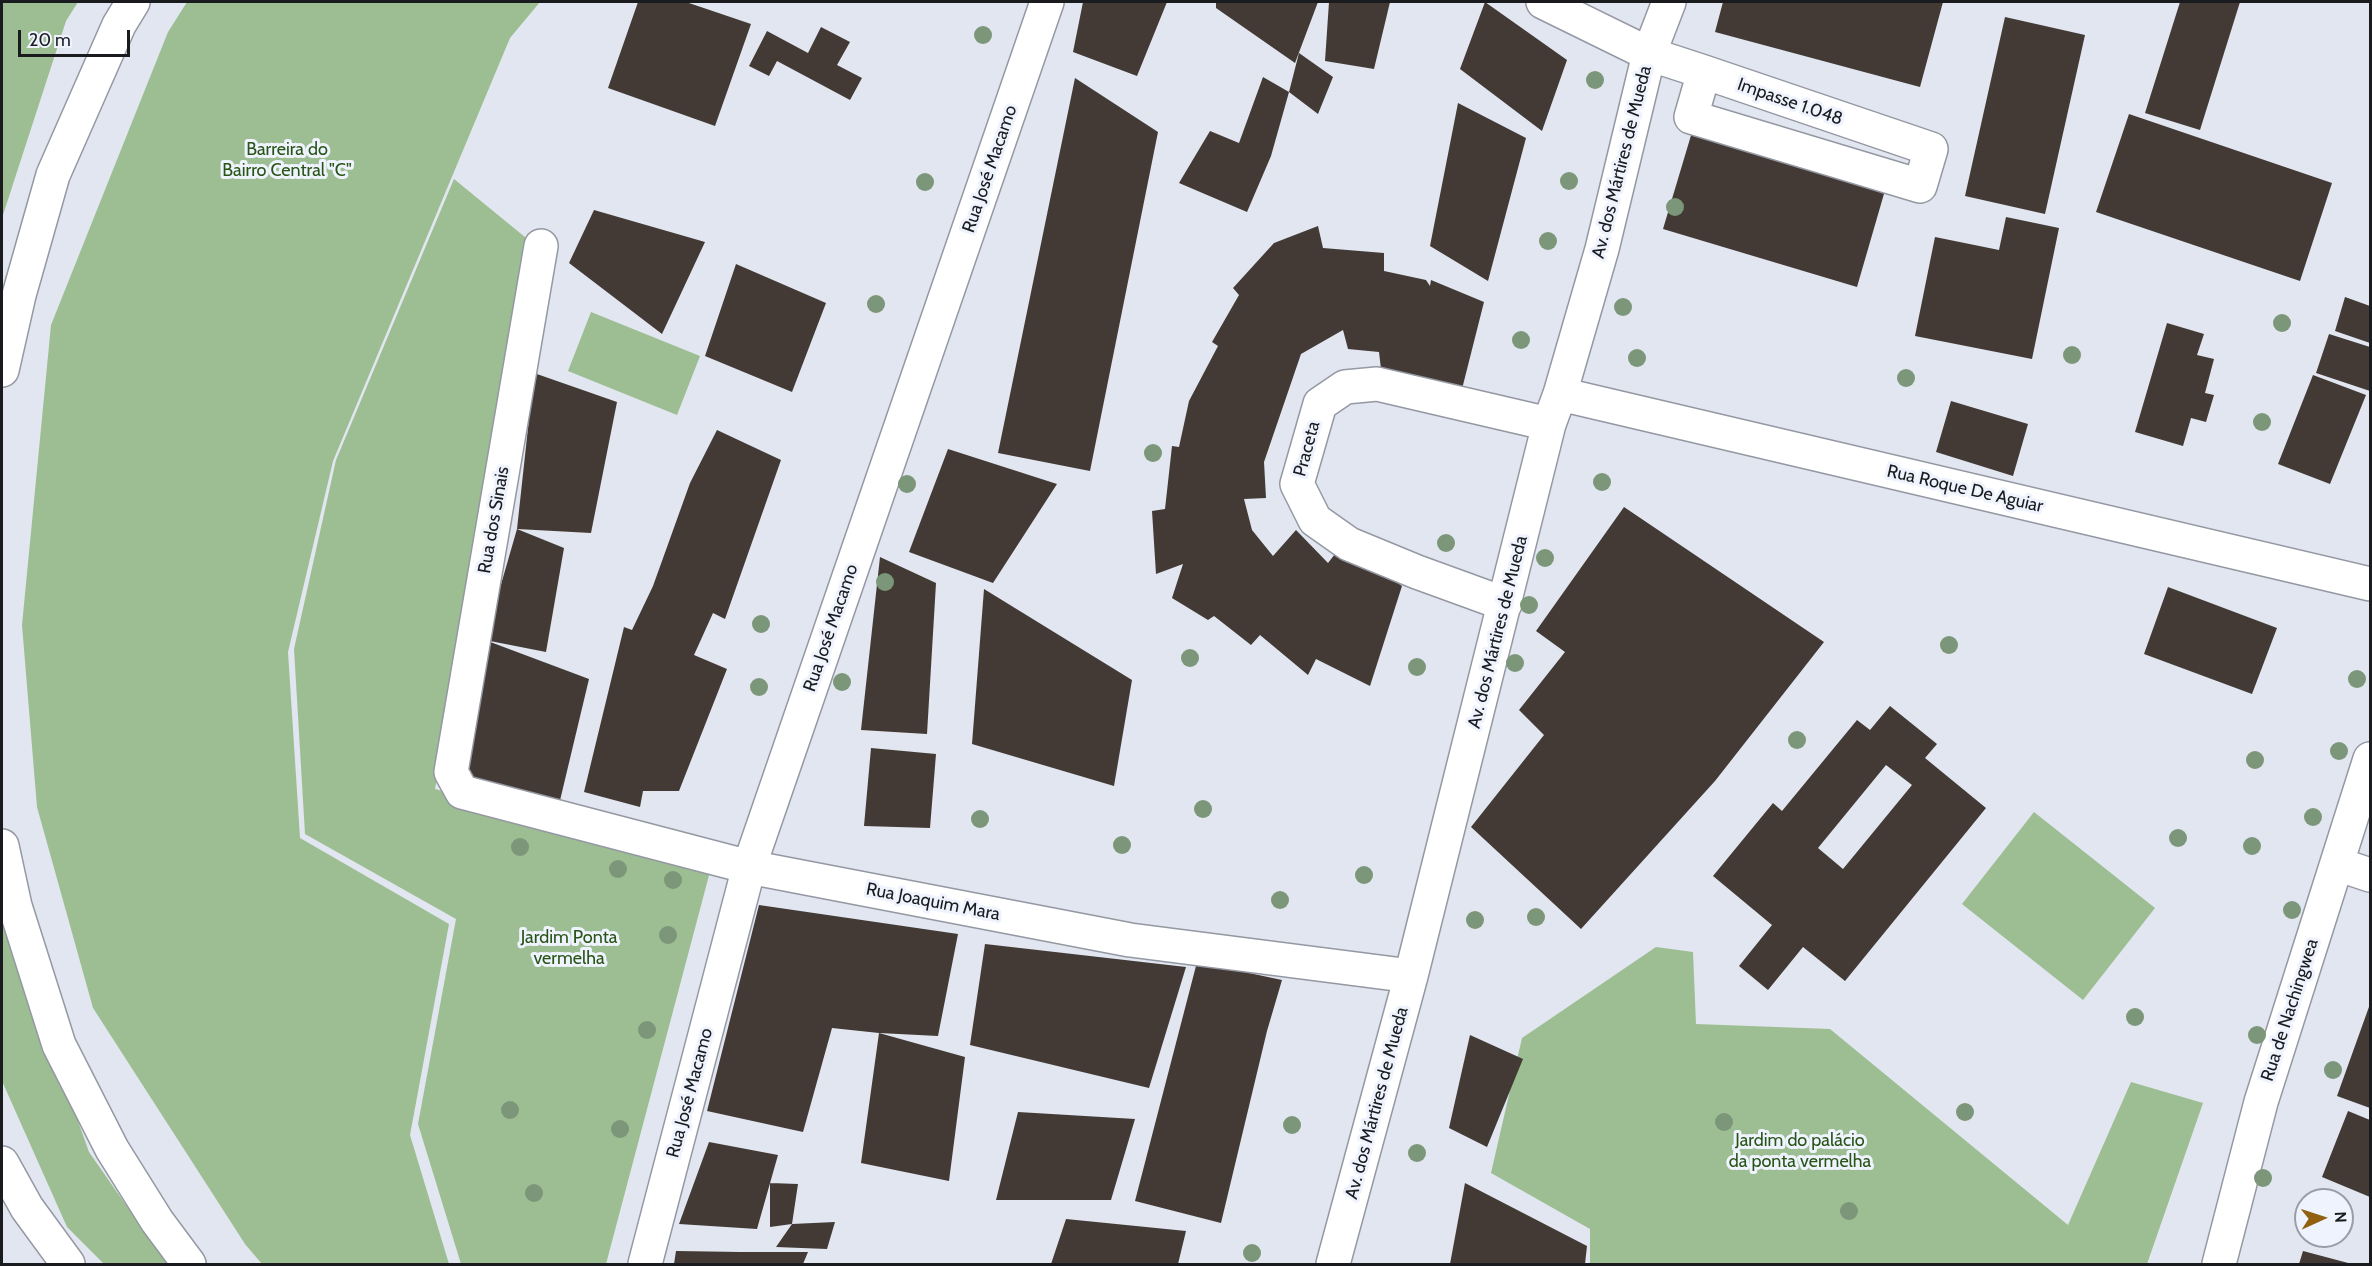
<!DOCTYPE html>
<html>
<head>
<meta charset="utf-8">
<style>
  body { margin:0 }
  #map { position:relative; width:2372px; height:1266px; overflow:hidden; background:#e1e6f0; font-family:Cabin,sans-serif }
  canvas { display:block }
  .frame { position:absolute; inset:0; border:3px solid #191b1f; pointer-events:none }
  .north { position:absolute; left:2294px; top:1188px; width:60px; height:60px; box-sizing:border-box; background:#eff3fe; border:2px solid #999da5; border-radius:50%; rotate:87deg; font-size:16px; font-weight:700; line-height:24px; text-align:center; color:#191b1f }
  .north::after { content:''; display:block; margin:auto; width:21px; height:27px; background:#926110; clip-path:polygon(50% 0,100% 100%,50% 72%,0 100%) }
  .scale { position:absolute; left:18px; top:30px; width:112px; height:27px; box-sizing:border-box; border:3px solid #191b1f; border-top:0; padding-left:8px; font-size:18px; line-height:21px; white-space:nowrap; color:#191b1f; -webkit-text-stroke:4px #eff3fe; paint-order:stroke }
</style>
</head>
<body>
<div id="map">
<canvas width="2372" height="1266"></canvas>
<div class="frame"></div>
<div class="north">N</div>
<div class="scale">20 m</div>
</div>
<script>
const context = document.querySelector('canvas').getContext('2d');
context.lineJoin = 'round';
function fill(path, color) { context.fillStyle = color; context.fill(path, 'evenodd'); }
const poly = rows => new Path2D(rows.map(r => 'M' + r).join(''));
function trace(path, color, width, dash) { context.strokeStyle = color; context.lineWidth = width; context.lineCap = dash ? 'butt' : 'round'; context.setLineDash(dash || []); context.stroke(path); }
function label(font, color, halo, rows, align = 'center') {
  context.font = font + ' Cabin,sans-serif'; context.lineWidth = 6; context.setLineDash([]); context.textBaseline = 'middle'; context.strokeStyle = halo; context.fillStyle = color; for (const [text, x, y, turn = 0] of rows) {
    context.save(); context.translate(x, y); context.rotate((+turn || 0) * Math.PI / 180); context.textAlign = isNaN(turn) ? turn : align; if (halo) context.strokeText(text, 0, 0); context.fillText(text, 0, 0); context.restore();
  }
}
const green = poly([
  [2,2,78,2,66,21,2,218],
  [187,2,540,2,510,38,333,461,288,652,300,838,449,924,410,1135,449,1264,262,1264,245,1244,93,1008,37,807,22,625,51,325,168,32],
  [454,179,531,242,435,789,712,864,606,1264,461,1264,418,1124,456,919,305,834,294,649,336,460],
  [591,312,700,356,677,415,568,371],
  [2034,812,2155,908,2083,1000,1962,904],
  [2,908,89,1152,167,1264,104,1264,67,1227,2,1081],
  [1656,947,1693,952,1696,1024,1830,1029,2068,1225,2131,1082,2203,1103,2147,1264,1590,1264,1590,1229,1491,1173,1522,1038]
]);
const building = poly([
  [638,2,686,2,751,24,715,126,608,88],
  [1083,2,1167,2,1137,76,1073,52],
  [1216,2,1318,2,1295,63,1216,8],
  [1329,2,1390,2,1374,69,1325,61],
  [1485,2,1567,60,1542,131,1460,69],
  [1723,2,1943,2,1920,87,1715,32],
  [2180,2,2240,2,2200,130,2145,113],
  [2005,17,2085,35,2045,214,1965,196],
  [821,27,850,42,837,65,862,78,850,100,777,61,769,76,749,66,767,31,808,53],
  [1299,53,1333,77,1318,114,1289,92],
  [1263,77,1289,92,1271,156,1247,212,1179,183,1210,131,1239,143],
  [1075,78,1158,132,1090,471,998,453],
  [1458,103,1526,138,1488,281,1430,246],
  [2129,114,2332,183,2300,281,2096,212],
  [1695,122,1888,180,1857,287,1663,229],
  [594,210,705,242,662,334,569,263],
  [2006,217,2059,228,2032,359,1915,336,1935,237,1999,250],
  [1318,226,1323,248,1384,253,1384,271,1426,280,1430,286,1431,280,1484,302,1461,393,1419,383,1420,377,1381,369,1379,352,1348,349,1343,330,1301,354,1264,462,1266,498,1244,499,1252,530,1273,556,1296,530,1328,563,1335,554,1367,561,1402,586,1370,686,1316,659,1308,675,1260,635,1251,645,1214,616,1208,620,1172,598,1183,564,1156,574,1152,511,1165,509,1172,446,1179,447,1189,401,1218,346,1212,342,1239,295,1233,288,1274,243],
  [736,264,826,303,792,392,705,356],
  [2345,297,2370,306,2370,343,2335,331],
  [2167,323,2204,334,2197,355,2214,359,2205,393,2214,395,2206,422,2191,418,2183,446,2135,432],
  [2329,334,2370,347,2370,391,2316,373],
  [534,373,617,402,591,533,517,529],
  [2313,375,2366,395,2330,484,2278,464],
  [1951,401,2028,424,2013,476,1936,452],
  [717,430,781,460,725,619,713,613,694,655,727,669,679,791,643,791,640,807,584,792,624,627,632,630,653,586,690,483],
  [948,449,1057,484,993,583,909,552],
  [1624,507,1824,642,1715,781,1581,929,1471,827,1544,735,1519,710,1565,652,1536,631],
  [517,529,564,548,546,652,485,640],
  [880,557,936,583,927,734,861,730],
  [2168,587,2277,628,2252,694,2144,654],
  [984,589,1132,680,1114,786,972,744],
  [485,640,589,679,557,813,461,786],
  [1890,706,1937,744,1925,758,1986,808,1845,981,1803,947,1768,990,1739,966,1772,925,1713,876,1773,803,1782,811,1857,720,1870,730],
  [1886,765,1912,785,1843,869,1818,848],
  [871,748,936,754,930,828,864,826],
  [759,905,958,934,938,1036,879,1033,965,1057,949,1181,861,1163,879,1033,832,1028,803,1132,707,1111],
  [985,944,1186,967,1149,1088,970,1045],
  [1197,962,1282,980,1267,1031,1221,1223,1135,1201],
  [2370,1004,2370,1108,2337,1096],
  [1470,1035,1523,1059,1487,1147,1449,1128],
  [2348,1111,2370,1120,2370,1197,2322,1177],
  [1018,1112,1135,1119,1111,1200,996,1200],
  [709,1142,778,1155,757,1229,679,1224],
  [770,1183,798,1184,792,1224,835,1222,827,1249,776,1247,792,1224,770,1227],
  [1465,1183,1587,1246,1585,1264,1450,1264],
  [1066,1219,1186,1231,1178,1264,1051,1264],
  [676,1251,741,1252,808,1252,803,1264,674,1264],
  [2303,1251,2352,1264,2299,1264]
]);
const street = poly([
  [1543,2,1649,54,1704,72,1931,149,1920,186,1691,117,1704,72],
  [541,246,451,772,462,792,749,867,1130,940,1411,976],
  [1560,394,2370,584],
  [1505,604,1417,572,1349,544,1315,520,1297,484,1320,404,1345,387,1377,384,1549,424],
  [2337,864,2370,875],
  [645,1264,749,867,1047,2],
  [1333,1264,1411,976,1549,424,1560,394,1602,249,1649,54,1669,2],
  [2219,1264,2261,1102,2370,759]
]);
const secondary = poly([
  [2,370,19,295,53,175,119,25,133,2],
  [2,846,15,906,59,1045,112,1149,157,1221,189,1264],
  [2,1163,27,1208,68,1264]
]);
const trees = [
  [983,35],
  [1595,80],
  [1569,181],
  [925,182],
  [1675,207],
  [1548,241],
  [876,304],
  [1623,307],
  [2282,323],
  [1521,340],
  [2072,355],
  [1637,358],
  [1906,378],
  [2262,422],
  [1153,453],
  [1602,482],
  [907,484],
  [1446,543],
  [1545,558],
  [885,582],
  [1529,605],
  [761,624],
  [1949,645],
  [1190,658],
  [1515,663],
  [1417,667],
  [2357,679],
  [842,682],
  [759,687],
  [1797,740],
  [2339,751],
  [2255,760],
  [1203,809],
  [2313,817],
  [980,819],
  [2178,838],
  [1122,845],
  [2252,846],
  [520,847],
  [618,869],
  [1364,875],
  [673,880],
  [1280,900],
  [2292,910],
  [1536,917],
  [1475,920],
  [668,935],
  [2135,1017],
  [647,1030],
  [2257,1035],
  [2333,1070],
  [510,1110],
  [1965,1112],
  [1724,1122],
  [1292,1125],
  [620,1129],
  [1417,1153],
  [2263,1178],
  [534,1193],
  [1849,1211],
  [1252,1253]
];
const streetNames = [
  ["Impasse 1.048",1790,102,19],
  ["Av. dos Mártires de Mueda",1622,162,-76],
  ["Rua José Macamo",990,169,-71],
  ["Praceta",1307,449,-75],
  ["Rua Roque De Aguiar",1965,489,13],
  ["Rua dos Sinais",494,520,-80],
  ["Rua José Macamo",831,628,-71],
  ["Av. dos Mártires de Mueda",1498,632,-76],
  ["Rua Joaquim Mara",933,902,11],
  ["Rua de Nachingwea",2290,1010,-72],
  ["Rua José Macamo",690,1093,-75],
  ["Av. dos Mártires de Mueda",1377,1103,-75]
];
const parkNames = [
  ["Barreira do",287,150],
  ["Bairro Central \"C\"",287,171],
  ["Jardim Ponta",569,938],
  ["vermelha",569,959],
  ["Jardim do palácio",1800,1141],
  ["da ponta vermelha",1800,1162]
];
fill(green, '#9dbe92');
fill(building, '#433a35');
trace(street, '#9498a2', 36);
trace(secondary, '#9498a2', 36);
trace(street, '#fff', 33);
trace(secondary, '#fff', 33);
context.fillStyle = '#7b9678';
for (const [x, y] of trees) { context.beginPath(); context.arc(x, y, 9, 0, 2 * Math.PI); context.fill(); }
label('18px', '#191b1f', '#eff3fe', streetNames);
label('18px', '#285416', '#eff3fe', parkNames);
</script>
</body>
</html>
